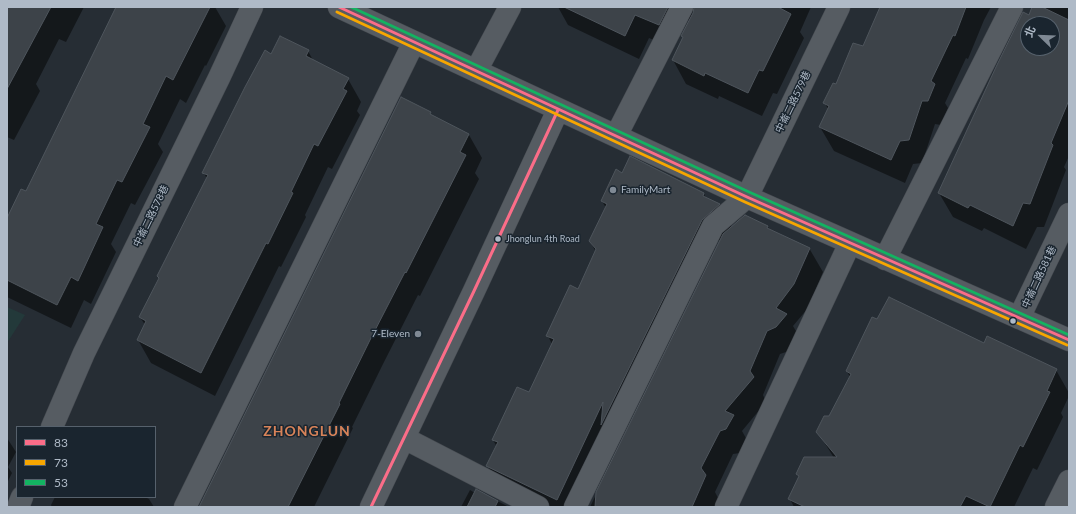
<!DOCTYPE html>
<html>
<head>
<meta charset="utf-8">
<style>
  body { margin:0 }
  #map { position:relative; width:1076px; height:514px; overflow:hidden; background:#262d34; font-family:Lato,"Noto Sans TC",sans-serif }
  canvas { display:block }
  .frame { position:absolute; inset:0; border:8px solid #afbac7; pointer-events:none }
  .legend { position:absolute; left:16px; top:426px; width:140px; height:72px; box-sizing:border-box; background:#1a252f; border:1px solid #56616c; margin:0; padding:5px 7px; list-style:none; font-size:12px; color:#afbac7 }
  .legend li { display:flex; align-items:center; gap:8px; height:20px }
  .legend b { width:20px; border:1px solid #56616c }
  .north { position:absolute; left:1020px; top:16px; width:40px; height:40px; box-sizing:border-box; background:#1a252f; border:1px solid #56616c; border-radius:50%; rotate:293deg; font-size:11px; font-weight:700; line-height:16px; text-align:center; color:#afbac7 }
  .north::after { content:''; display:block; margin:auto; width:14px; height:18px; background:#7f8994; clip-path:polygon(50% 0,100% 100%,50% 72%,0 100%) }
</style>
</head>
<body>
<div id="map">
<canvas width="1076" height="514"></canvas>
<div class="frame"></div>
<ul class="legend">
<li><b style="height:5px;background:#fb6d88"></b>83</li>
<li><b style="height:5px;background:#f7a600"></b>73</li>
<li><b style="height:5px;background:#13b361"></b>53</li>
</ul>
<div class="north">北</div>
</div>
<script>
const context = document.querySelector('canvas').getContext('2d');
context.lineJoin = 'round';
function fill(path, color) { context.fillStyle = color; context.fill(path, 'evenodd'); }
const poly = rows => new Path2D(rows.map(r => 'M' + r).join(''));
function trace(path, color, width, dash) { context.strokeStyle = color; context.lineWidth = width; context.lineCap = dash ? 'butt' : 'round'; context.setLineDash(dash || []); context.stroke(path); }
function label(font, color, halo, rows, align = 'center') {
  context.font = font + ' Lato,"Noto Sans TC",sans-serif'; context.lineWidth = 3; context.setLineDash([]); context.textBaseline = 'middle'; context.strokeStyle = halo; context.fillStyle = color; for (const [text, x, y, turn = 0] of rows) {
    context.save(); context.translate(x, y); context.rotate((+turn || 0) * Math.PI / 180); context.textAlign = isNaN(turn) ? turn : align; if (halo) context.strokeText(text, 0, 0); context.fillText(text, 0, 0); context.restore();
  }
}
const green = poly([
  [7,307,25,315,7,343]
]);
const shadow = poly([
  [7,7,84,7,66,42,59,39,36,84,40,91,14,140,7,137],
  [117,7,215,7,226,26,206,66,205,65,186,103,180,99,158,144,163,152,135,205,131,203,111,244,116,252,91,304,84,300,71,328,7,297,7,220,26,192],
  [558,7,811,7,800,32,804,38,777,94,773,93,762,116,719,96,718,99,686,84,673,60,683,39,682,36,691,17,684,25,672,48,649,38,639,59,568,25],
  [881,7,991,7,984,20,968,59,966,58,945,103,948,108,941,125,935,124,922,163,913,164,905,183,834,151,820,127,828,109,825,103,864,48],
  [1033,7,1069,7,1069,156,1064,167,1066,170,1044,227,1037,227,1026,249,984,228,982,231,953,217,939,193],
  [1028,24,1052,24,1052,48,1028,48],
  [308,51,314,62,348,79,361,102,357,111,360,115,332,169,328,167,305,215,306,217,281,267,279,266,215,396,151,363,138,340,145,325,140,317,207,179,204,173,272,55],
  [430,113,432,116,469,135,482,158,475,173,479,179,420,296,418,295,383,364,352,427,353,428,314,507,200,507],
  [623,174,704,194,706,199,719,204,732,227,745,216,768,227,770,230,809,248,823,272,808,308,793,326,800,338,789,351,780,354,763,395,766,402,742,431,747,440,740,453,733,454,715,492,719,500,716,507,590,507,722,238,715,244,586,507,534,507,501,490,488,466,497,447,493,440,529,393,552,344,548,336,578,291,596,252,590,241,606,208,602,201],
  [985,344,1056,370,1069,393,1069,396,1061,413,1063,417,1037,470,1033,468,1014,507,794,507,790,499,799,478,797,474,834,458,818,432,829,417,850,377,847,371],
  [7,438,16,452,8,467,12,473,7,483],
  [470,490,475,493,476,490,509,507,461,507],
  [55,497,145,497,149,499,154,507,52,507,51,505]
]);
const building = poly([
  [7,7,51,7,7,89,7,7],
  [116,7,210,7,173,80,166,76,143,124,150,127,122,182,117,180,96,224,103,227,78,281,71,277,57,305,7,280,7,218,21,189,26,191,116,7],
  [564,7,668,7,659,25,635,15,625,36,564,7],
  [694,7,778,7,791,14,763,71,759,70,748,93,705,73,704,76,672,60,683,37,681,36,693,13,694,7],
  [880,7,966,7,955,36,953,35,931,81,935,84,928,101,922,101,909,140,900,141,891,160,819,127,829,106,823,103,833,83,836,84,853,43,863,46,880,7],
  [1032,7,1042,7,1069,20,1069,100,1051,143,1053,145,1030,204,1023,203,1013,226,970,205,968,208,938,193,996,67,1023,12,1029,15,1032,7],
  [1028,24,1052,24,1052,48,1028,48,1028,24],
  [280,36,309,50,306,56,349,78,343,89,347,91,318,146,314,144,291,192,293,193,268,244,266,243,201,373,137,340,146,321,139,317,159,278,157,276,208,175,202,173,245,87,265,50,271,54,280,36],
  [401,97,431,112,430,114,469,134,460,152,466,155,406,273,405,272,370,340,339,403,340,404,288,507,199,507,401,97],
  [630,156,704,193,703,196,720,204,702,220,601,425,603,402,557,500,486,466,498,442,492,440,517,387,529,392,554,339,546,336,570,285,578,289,596,249,589,241,607,204,601,201,616,169,622,173,630,156],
  [745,215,768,226,767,228,810,248,794,284,776,308,787,314,776,327,767,331,750,371,754,377,725,411,734,415,726,429,720,431,701,468,706,475,692,507,595,507,596,492,723,234,745,215],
  [889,297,984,343,987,336,1057,369,1047,391,1050,392,1023,447,1020,445,990,507,966,496,960,507,805,507,788,499,799,476,796,474,804,457,837,457,816,432,824,416,829,416,851,374,846,371,872,317,877,319,889,297],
  [476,489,498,501,495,507,467,507,476,489]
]);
const minor = poly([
  [339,7,747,197,1069,340],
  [476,71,510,7],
  [616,136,682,7],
  [885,259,1012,7],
  [1019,318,1069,214],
  [52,427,84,353,219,78,252,7],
  [404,438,538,507],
  [18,507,22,497],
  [185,507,414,42],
  [371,507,474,291,558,110],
  [575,507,713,226,747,197,839,7],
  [726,507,850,243],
  [1056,507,1069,481]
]);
const bus1 = poly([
  [339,7,747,197,1069,340],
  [371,507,474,291,558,110]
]);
const bus2 = poly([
  [337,12,745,202,1067,345]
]);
const bus3 = poly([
  [351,7,749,192,1069,335]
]);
const markers = [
  [613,190,4,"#7f8994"],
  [498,239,3.5,"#afbac7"],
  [1013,321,3.5,"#afbac7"],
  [418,334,4,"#7f8994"]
];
const busNames = [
  ["Jhonglun 4th Road",506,239]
];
const streetNames = [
  ["中崙二路579巷",793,102,-64],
  ["中崙二路578巷",151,216,-64],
  ["中崙二路581巷",1039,277,-65]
];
const poiNames = [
  ["FamilyMart",621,190],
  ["7-Eleven",410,334,"right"]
];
const districtNames = [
  ["ZHONGLUN",307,431]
];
fill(green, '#23393a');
fill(shadow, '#0007');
fill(building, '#3d4349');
trace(building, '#4e555c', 1);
trace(minor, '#44494f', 23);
trace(minor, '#565c62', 22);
trace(bus1, '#fb6d88', 3);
trace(bus2, '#f7a600', 3);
trace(bus3, '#13b361', 3);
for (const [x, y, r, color] of markers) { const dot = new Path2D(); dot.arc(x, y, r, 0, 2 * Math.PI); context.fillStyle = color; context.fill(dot); trace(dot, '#1a252f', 1.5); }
label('9px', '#afbac7', '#1a252f', busNames, 'left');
label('10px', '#afbac7', '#1a252f', streetNames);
label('10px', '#afbac7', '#1a252f', poiNames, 'left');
context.letterSpacing = '1px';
label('bold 14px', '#d78359', '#1a252f', districtNames);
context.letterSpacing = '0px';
</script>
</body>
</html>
